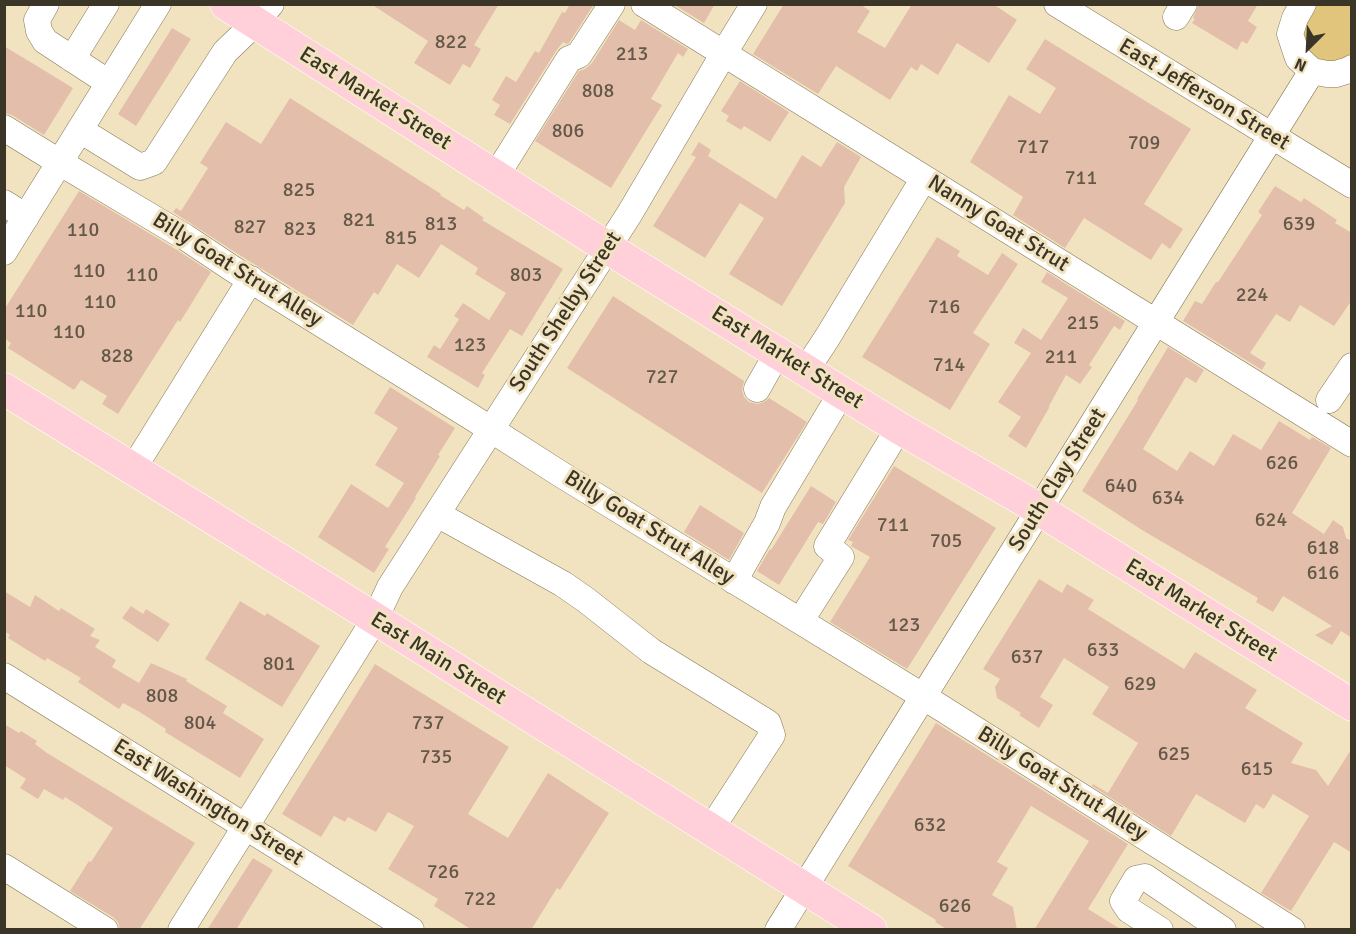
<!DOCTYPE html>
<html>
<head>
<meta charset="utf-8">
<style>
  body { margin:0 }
  #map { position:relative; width:1356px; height:934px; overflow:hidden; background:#f2e3c0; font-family:Signika,sans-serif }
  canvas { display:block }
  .frame { position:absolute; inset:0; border:6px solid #3a3527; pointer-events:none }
  .north { position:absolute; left:1278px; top:18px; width:60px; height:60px; -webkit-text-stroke:4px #f2e3c0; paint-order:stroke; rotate:204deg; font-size:16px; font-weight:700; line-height:24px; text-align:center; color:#3a3527 }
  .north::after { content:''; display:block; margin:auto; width:21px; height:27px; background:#3a3527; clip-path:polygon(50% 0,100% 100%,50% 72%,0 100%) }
</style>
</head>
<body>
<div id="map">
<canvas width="1356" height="934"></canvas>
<div class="frame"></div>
<div class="north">N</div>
</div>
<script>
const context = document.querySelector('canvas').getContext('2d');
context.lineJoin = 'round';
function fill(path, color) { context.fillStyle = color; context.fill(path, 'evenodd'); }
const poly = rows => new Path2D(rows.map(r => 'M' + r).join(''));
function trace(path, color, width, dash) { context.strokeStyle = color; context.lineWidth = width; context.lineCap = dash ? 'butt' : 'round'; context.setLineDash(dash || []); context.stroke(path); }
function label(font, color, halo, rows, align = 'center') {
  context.font = font + ' Signika,sans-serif'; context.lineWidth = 6; context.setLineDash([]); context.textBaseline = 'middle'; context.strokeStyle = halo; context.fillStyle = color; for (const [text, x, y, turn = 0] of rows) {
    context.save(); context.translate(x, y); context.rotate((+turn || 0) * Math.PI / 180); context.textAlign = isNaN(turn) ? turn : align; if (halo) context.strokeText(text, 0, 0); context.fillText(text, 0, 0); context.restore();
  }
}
const green = poly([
  [1314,5,1351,5,1351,55,1341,63,1322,62,1309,55,1300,29]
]);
const building = poly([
  [371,4,499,4,474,45,481,49,470,68,463,64,450,85,414,63,428,41],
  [570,4,594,4,569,43,567,44,563,42,556,51,510,124,494,115,500,105,492,100,506,76,516,82,535,51,539,53,562,12,565,13],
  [673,4,715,4,704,23],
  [784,4,860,4,870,11,857,32,885,48,912,4,993,4,1017,20,989,63,957,43,938,75,921,64,917,71,911,67,890,100,836,66,818,94,753,54],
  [1199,4,1258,4,1248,21,1257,27,1247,44,1242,41,1237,50,1192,23,1195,19,1193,18],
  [619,20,635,30,641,20,688,49,683,57,678,53,651,99,662,105,611,188,535,141,579,71,585,69,592,63],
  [172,28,191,39,136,126,118,114],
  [1045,39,1191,129,1144,204,1183,229,1170,249,1162,243,1151,260,1084,218,1065,248,1013,215,1023,197,970,162,1009,95,1040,114,1056,88,1026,69],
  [4,46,73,88,44,135,12,115,4,113],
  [740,81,789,112,770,142,744,126,741,130,726,121,729,116,721,111],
  [290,98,441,194,440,195,464,210,467,206,484,218,482,220,563,269,522,336,510,329,482,373,485,375,478,388,427,357,434,345,440,349,459,319,454,316,463,303,489,320,506,293,475,274,478,268,441,244,419,278,397,264,378,295,374,292,353,325,241,256,173,212,176,208,181,211,208,168,200,163,226,122,261,144],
  [699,142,711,150,708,156,776,199,802,155,821,167,837,142,861,157,844,187,845,203,782,306,729,274,764,218,740,203,705,258,653,226,696,157,691,155],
  [1275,186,1301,202,1304,198,1337,220,1335,223,1352,233,1352,300,1334,326,1300,305,1290,322,1276,314,1250,353,1266,363,1262,370,1183,321,1195,301,1202,304,1216,282,1218,282,1262,215,1258,212],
  [79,191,177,250,211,272,180,322,178,320,118,414,102,404,107,396,81,380,74,390,8,348,11,343,4,338,4,310],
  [937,237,960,251,957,256,988,275,1002,253,1018,264,973,333,990,344,950,410,862,357],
  [1047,272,1125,321,1120,330,1114,326,1089,365,1092,367,1080,384,1066,375,1049,406,1049,408,1026,448,1008,436,1021,417,998,402,1031,353,1014,343,1023,328,1041,340,1068,298,1041,282],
  [613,296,744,381,742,390,744,397,749,402,758,404,764,402,769,398,807,422,762,493,567,368],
  [1168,347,1204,370,1196,383,1186,377,1143,449,1177,471,1190,451,1214,466,1233,434,1261,450,1279,421,1310,440,1312,437,1331,448,1292,513,1324,534,1333,520,1343,527,1346,538,1352,541,1352,638,1341,631,1332,645,1315,635,1332,626,1283,596,1273,612,1256,602,1258,598,1142,530,1082,491,1138,400,1137,399],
  [390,387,455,428,438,455,440,456,415,497,416,498,385,547,389,549,374,573,318,537,351,484,388,508,404,483,375,465,398,428,374,413],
  [894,466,996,528,907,669,830,622,870,557,851,546,853,542,848,540],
  [811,486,836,502,823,524,818,522,779,585,757,571,770,549,771,550],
  [700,505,744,533,729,560,684,532],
  [1039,579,1062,593,1067,584,1094,600,1088,609,1184,669,1195,652,1257,690,1245,708,1303,743,1291,763,1316,770,1328,786,1352,748,1352,853,1334,842,1291,911,1261,893,1309,816,1273,794,1264,809,1256,804,1245,823,1196,794,1171,836,1092,786,1093,784,1108,793,1138,743,1092,714,1109,687,1064,658,1040,697,1053,705,1039,728,1019,715,1021,713,997,698,995,687,1000,679,983,669],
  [4,591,30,607,35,595,59,611,61,608,95,629,90,636,100,640,95,647,116,660,112,667,139,683,151,663,187,679,186,681,227,706,223,713,264,739,240,778,165,732,166,729,138,711,123,703,119,709,78,682,81,678,47,658,45,661,8,638,10,635,4,631],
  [240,601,265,616,267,613,320,646,282,707,205,659],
  [131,606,143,614,146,609,170,624,158,642,122,618],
  [375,664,509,747,468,814,508,838,548,773,609,813,560,890,557,888,531,930,472,930,434,906,438,899,388,869,414,826,388,812,376,832,348,817,345,822,334,816,321,837,282,814],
  [936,723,1128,844,1088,909,1122,930,1034,930,1089,841,1031,806,997,862,1008,868,992,895,1013,907,1017,930,948,930,935,922,936,920,848,866],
  [4,724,19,733,21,731,37,741,35,744,47,753,195,843,139,930,120,930,118,922,113,917,70,891,89,861,91,862,113,828,65,797,63,800,44,789,38,799,20,788,26,779,4,765],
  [253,858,273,870,236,930,207,930]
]);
const minor = poly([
  [46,4,37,20,39,31,45,41,109,83],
  [644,4,1352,444],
  [1057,4,1352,185],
  [1303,4,1295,18,1290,34,1298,58,1312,71,1327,74,1336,74,1349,70,1352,68],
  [1176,17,1184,4],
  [72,59,106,4],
  [4,128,59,162,185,237,233,269,473,418,562,475,924,697,1292,930],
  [80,130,140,167,154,162,225,52,255,23,271,4],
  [496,176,569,59,579,55,612,4],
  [4,203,26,217],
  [4,252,158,4],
  [806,370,827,338,924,178],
  [757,389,778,352],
  [1329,400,1352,366],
  [133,469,251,279],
  [437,514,563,584,586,600,651,651,768,723,772,735,711,829],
  [734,581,767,523,773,507,842,392],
  [808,609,841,557,827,546,899,428],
  [4,676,411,930],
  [4,867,105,930],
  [181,930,375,619,390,587,630,213,724,53,754,4],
  [778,930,1312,71],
  [1160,930,1129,910,1123,901,1136,879,1145,877,1223,930]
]);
const major = poly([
  [226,4,627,260,899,428,1022,499,1352,705],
  [4,389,358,608,871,930]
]);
const numberNames = [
  ["822",451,43],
  ["213",632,55],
  ["808",598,92],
  ["806",568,132],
  ["709",1144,144],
  ["717",1033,148],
  ["711",1081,179],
  ["825",299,191],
  ["821",359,221],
  ["813",441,225],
  ["639",1299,225],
  ["827",250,228],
  ["823",300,230],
  ["110",83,231],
  ["815",401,239],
  ["110",89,272],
  ["110",142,276],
  ["803",526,276],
  ["224",1252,296],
  ["110",100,303],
  ["716",944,308],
  ["110",31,312],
  ["215",1083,324],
  ["110",69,333],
  ["123",470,346],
  ["828",117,357],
  ["211",1061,358],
  ["714",949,366],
  ["727",662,378],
  ["626",1282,464],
  ["640",1121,487],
  ["634",1168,499],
  ["624",1271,521],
  ["711",893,526],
  ["705",946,542],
  ["618",1323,549],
  ["616",1323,574],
  ["123",904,626],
  ["633",1103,651],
  ["637",1027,658],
  ["801",279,665],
  ["629",1140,685],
  ["808",162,697],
  ["804",200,724],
  ["737",428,724],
  ["625",1174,755],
  ["735",436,758],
  ["615",1257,770],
  ["632",930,826],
  ["726",443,873],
  ["722",480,900],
  ["626",955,907]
];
const streetNames = [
  ["East Jefferson Street",1204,95,31],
  ["East Market Street",375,99,32],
  ["Nanny Goat Strut",998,224,32],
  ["Billy Goat Strut Alley",237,270,32],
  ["South Shelby Street",566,312,-57],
  ["East Market Street",787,358,32],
  ["South Clay Street",1058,480,-58],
  ["Billy Goat Strut Alley",649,528,32],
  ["East Market Street",1201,611,32],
  ["East Main Street",438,659,32],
  ["Billy Goat Strut Alley",1062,784,32],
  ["East Washington Street",208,803,32]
];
fill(green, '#e1c57d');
fill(building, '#e3bfab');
trace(minor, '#857857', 27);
trace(major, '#fff', 33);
trace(minor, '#fff', 26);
trace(major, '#ffcfda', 32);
label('20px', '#645848', null, numberNames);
label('22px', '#3a3527', '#f2e3c0', streetNames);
</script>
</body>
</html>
